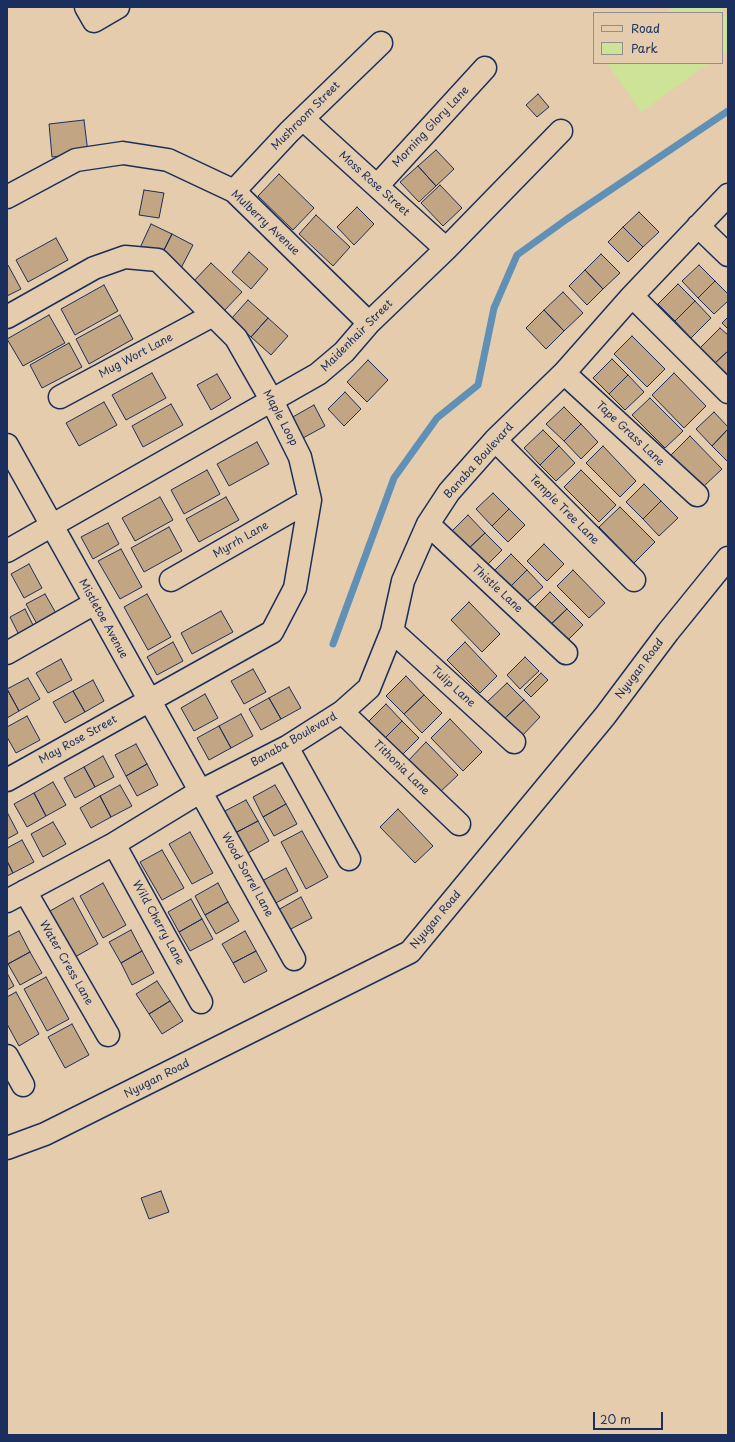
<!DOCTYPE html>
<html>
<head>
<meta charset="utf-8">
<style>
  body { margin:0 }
  #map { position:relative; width:735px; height:1442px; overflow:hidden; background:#e4ccac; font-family:"Playpen Sans",sans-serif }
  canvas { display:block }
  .frame { position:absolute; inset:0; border:8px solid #1b2f5e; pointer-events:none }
  .legend { position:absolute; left:593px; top:12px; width:130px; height:52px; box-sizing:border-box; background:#e4ccac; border:1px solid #948d8d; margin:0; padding:5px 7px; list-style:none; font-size:12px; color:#1b2f5e }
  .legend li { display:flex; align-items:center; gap:8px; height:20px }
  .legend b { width:20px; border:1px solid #948d8d }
  .scale { position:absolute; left:593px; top:1412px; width:70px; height:18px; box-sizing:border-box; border:2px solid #1b2f5e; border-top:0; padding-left:5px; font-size:12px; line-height:14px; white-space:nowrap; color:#1b2f5e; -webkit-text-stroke:3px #e4ccac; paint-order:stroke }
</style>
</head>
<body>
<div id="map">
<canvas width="735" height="1442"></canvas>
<div class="frame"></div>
<ul class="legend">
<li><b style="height:5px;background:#e4ccac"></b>Road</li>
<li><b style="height:11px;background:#cde398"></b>Park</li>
</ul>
<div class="scale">20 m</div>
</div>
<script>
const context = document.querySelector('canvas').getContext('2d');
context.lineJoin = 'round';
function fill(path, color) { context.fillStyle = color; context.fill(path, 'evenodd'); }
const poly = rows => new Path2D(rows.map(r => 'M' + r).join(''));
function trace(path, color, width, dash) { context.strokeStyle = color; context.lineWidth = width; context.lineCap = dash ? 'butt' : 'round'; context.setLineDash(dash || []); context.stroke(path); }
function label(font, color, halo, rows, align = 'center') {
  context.font = font + ' "Playpen Sans",sans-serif'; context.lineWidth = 3; context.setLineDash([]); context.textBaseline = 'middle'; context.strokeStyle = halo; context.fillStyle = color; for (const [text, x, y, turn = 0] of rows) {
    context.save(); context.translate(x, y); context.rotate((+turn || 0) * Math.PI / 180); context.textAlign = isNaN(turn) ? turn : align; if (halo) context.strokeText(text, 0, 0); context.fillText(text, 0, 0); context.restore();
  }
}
const green = poly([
  [674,7,720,7,728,18,728,50,722,54,722,13,665,13],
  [607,63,709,63,641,112]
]);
const stream = poly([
  [333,644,394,478,437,418,478,385,494,308,517,255,567,219,728,111]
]);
const building = poly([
  [538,94,549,107,537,117,526,105,538,94],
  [84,120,88,153,52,157,49,124,84,120],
  [436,150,454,169,436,186,418,166,436,150],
  [418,166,436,186,419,202,400,182,418,166],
  [279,174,314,208,293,230,258,196,279,174],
  [440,185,462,208,443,226,421,203,440,185],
  [144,190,164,193,159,218,139,215,144,190],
  [357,207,374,224,354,245,337,227,357,207],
  [639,212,659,232,643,247,623,227,639,212],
  [316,215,350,247,333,266,299,234,316,215],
  [151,224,172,234,159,260,139,250,151,224],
  [623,227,643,247,628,262,608,242,623,227],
  [172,234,193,245,180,270,159,260,172,234],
  [56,238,68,260,28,282,16,260,56,238],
  [249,252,268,269,251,289,232,272,249,252],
  [601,254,620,273,603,289,585,270,601,254],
  [211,263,242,292,223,312,192,283,211,263],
  [7,265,8,265,21,289,7,296,7,265],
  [699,265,715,281,698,298,682,281,699,265],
  [585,270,603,289,587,305,569,286,585,270],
  [715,281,728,294,728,301,714,314,698,298,715,281],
  [678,284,695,301,675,321,658,304,678,284],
  [104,285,118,311,75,335,61,309,104,285],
  [563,292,583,313,564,331,544,310,563,292],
  [248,300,268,318,251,337,231,319,248,300],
  [695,301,711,318,691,338,675,321,695,301],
  [544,310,564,331,546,349,526,328,544,310],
  [49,315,65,343,23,366,7,339,49,315],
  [120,315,133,339,89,364,76,339,120,315],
  [728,317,728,329,722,323,728,317],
  [268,318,288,336,271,355,251,337,268,318],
  [720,328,728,335,728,351,715,363,700,348,720,328],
  [632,336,665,369,647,387,614,354,632,336],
  [69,343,82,367,42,388,30,365,69,343],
  [728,351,728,376,715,363,728,351],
  [612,359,628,375,609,394,593,378,612,359],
  [368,360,388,380,367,402,347,382,368,360],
  [152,373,166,398,126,420,112,395,152,373],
  [674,373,706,406,684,428,652,395,674,373],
  [217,374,231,398,211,410,197,385,217,374],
  [628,375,644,392,625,410,609,394,628,375],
  [345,392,361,409,344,426,328,409,345,392],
  [650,398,683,431,665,448,632,415,650,398],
  [104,402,117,425,79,446,66,423,104,402],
  [171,404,183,425,143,447,132,426,171,404],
  [314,405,325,426,303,438,291,418,314,405],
  [564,407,581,424,564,441,546,424,564,407],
  [714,412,728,427,728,429,712,446,696,429,714,412],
  [581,424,598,442,581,459,564,441,581,424],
  [728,429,728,460,727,461,712,446,728,429],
  [543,430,559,446,540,465,524,448,543,430],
  [690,436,722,469,703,487,671,455,690,436],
  [257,442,269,464,229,486,217,464,257,442],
  [559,446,575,463,556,481,540,465,559,446],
  [603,446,636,481,620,497,586,463,603,446],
  [207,470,220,494,184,514,171,490,207,470],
  [581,470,616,505,599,522,564,487,581,470],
  [644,484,661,501,643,519,626,502,644,484],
  [493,493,509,509,492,526,476,509,493,493],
  [160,497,173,520,135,541,122,518,160,497],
  [226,497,239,520,199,542,186,519,226,497],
  [661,501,678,518,659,536,643,519,661,501],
  [620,507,655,542,634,563,599,527,620,507],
  [509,509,525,525,508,542,492,526,509,509],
  [468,515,485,533,467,550,450,533,468,515],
  [108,523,119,544,93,559,81,537,108,523],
  [169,527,182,551,144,572,131,548,169,527],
  [485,533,502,550,484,568,467,550,485,533],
  [544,544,564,564,547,581,527,561,544,544],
  [121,549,142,587,120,599,98,561,121,549],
  [511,554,527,570,509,588,493,572,511,554],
  [29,564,42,588,24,598,11,574,29,564],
  [527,570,543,587,524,604,509,588,527,570],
  [573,570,605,603,589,618,557,586,573,570],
  [550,592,567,609,548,627,532,610,550,592],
  [45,594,57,615,38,626,26,604,45,594],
  [147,594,171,637,148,650,124,607,147,594],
  [469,602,500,634,482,652,451,620,469,602],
  [25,609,34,627,19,635,10,617,25,609],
  [567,609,583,625,564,644,548,627,567,609],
  [221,611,233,632,192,654,181,633,221,611],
  [173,642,183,661,157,675,147,657,173,642],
  [465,642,497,676,480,693,447,660,465,642],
  [525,657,539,671,520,689,507,675,525,657],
  [61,659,72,680,48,693,36,673,61,659],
  [253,669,266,692,244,704,231,681,253,669],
  [541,673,548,680,531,697,524,690,541,673],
  [406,676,424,695,404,714,386,696,406,676],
  [28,678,40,699,19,711,7,689,28,678],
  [93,680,104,701,85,712,73,691,93,680],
  [507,683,524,700,504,719,487,702,507,683],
  [289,687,301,708,281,719,269,698,289,687],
  [7,689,19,711,7,718,7,689],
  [73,691,85,712,65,723,53,702,73,691],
  [205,694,218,718,194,731,181,708,205,694],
  [424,695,442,713,422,733,404,714,424,695],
  [269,698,281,719,261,730,249,709,269,698],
  [524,700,540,717,521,737,504,719,524,700],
  [386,704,402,721,383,740,367,723,386,704],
  [241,714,253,736,231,748,219,726,241,714],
  [27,716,40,740,16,753,7,737,7,727,27,716],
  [450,719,482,752,463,771,431,738,450,719],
  [402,721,419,738,400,757,383,740,402,721],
  [219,726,231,748,209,760,197,738,219,726],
  [426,742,458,775,439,793,408,761,426,742],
  [136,744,147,764,126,776,115,755,136,744],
  [103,756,114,777,95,787,84,767,103,756],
  [147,764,158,785,137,796,126,776,147,764],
  [84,767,95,787,75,798,64,778,84,767],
  [53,782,66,805,46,816,34,793,53,782],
  [120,785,132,806,111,817,100,796,120,785],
  [275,785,286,804,263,817,253,797,275,785],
  [34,793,46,816,27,827,14,804,34,793],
  [100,796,111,817,91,828,80,808,100,796],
  [246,800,258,821,235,833,223,812,246,800],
  [286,804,297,824,274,836,263,817,286,804],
  [398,809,433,846,415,863,380,827,398,809],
  [7,812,18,833,7,839,7,812],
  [258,821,269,841,246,854,235,833,258,821],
  [53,822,66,844,43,857,31,834,53,822],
  [302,831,328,877,306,889,281,842,302,831],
  [190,832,213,873,192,884,169,844,190,832],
  [22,840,34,862,13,873,7,861,7,848,22,840],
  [162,850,184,888,162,900,140,862,162,850],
  [7,861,13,873,7,876,7,861],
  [286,868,298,891,274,904,262,881,286,868],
  [103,883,126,925,103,938,80,896,103,883],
  [218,883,228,902,205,915,195,896,218,883],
  [301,897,312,918,289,930,278,910,301,897],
  [73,898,98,944,75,957,50,911,73,898],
  [191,899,202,919,179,932,168,912,191,899],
  [228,902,239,921,216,934,205,915,228,902],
  [202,919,213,939,190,951,179,932,202,919],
  [131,930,142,951,121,963,109,942,131,930],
  [19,931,30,952,8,964,7,961,7,937,19,931],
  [245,931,256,951,233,963,222,944,245,931],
  [142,951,154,973,132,985,121,963,142,951],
  [256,951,267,971,244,983,233,963,256,951],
  [30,952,42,973,20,985,8,964,30,952],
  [7,973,14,986,7,990,7,973],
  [46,977,69,1019,47,1031,24,989,46,977],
  [157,981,170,1001,149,1014,136,994,157,981],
  [16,992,39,1034,19,1046,7,1024,7,997,16,992],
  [170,1001,183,1021,162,1034,149,1014,170,1001],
  [72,1024,89,1055,65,1068,48,1037,72,1024],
  [161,1191,169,1212,149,1219,141,1198,161,1191]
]);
const street = poly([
  [86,7,94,21,118,7],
  [303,119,446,249],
  [377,186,485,68],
  [234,191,289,132,381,43],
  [7,197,76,160,123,153,168,160,234,191,369,323],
  [698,226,728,255],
  [632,296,728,392],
  [7,317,94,268,125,257,158,260,236,338,272,401,300,457,310,500,295,588,272,632,7,780],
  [564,373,697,495],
  [60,397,213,315],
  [495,440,634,580],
  [7,445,294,959],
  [428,524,566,653],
  [7,551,318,374,344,352,369,323,446,249,561,131],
  [171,580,310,500],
  [392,631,514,742],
  [7,653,95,603],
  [342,712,459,824],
  [287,747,349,859],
  [114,844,201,1002],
  [25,891,108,1035],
  [7,901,114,844,201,791,287,747,342,712,369,688,392,631,403,581,428,524,449,492,495,440,564,373,632,296,728,195],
  [7,1056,23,1085]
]);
const secondary = poly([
  [7,1148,45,1134,410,952,605,716,668,632,728,558]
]);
const streetNames = [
  ["Mushroom Street",306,116,-45],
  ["Morning Glory Lane",431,127,-47],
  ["Moss Rose Street",374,184,42],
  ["Mulberry Avenue",265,223,43],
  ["Maidenhair Street",357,336,-45],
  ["Mug Wort Lane",136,356,-28],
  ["Maple Loop",280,418,62],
  ["Tape Grass Lane",630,434,43],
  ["Banaba Boulevard",479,461,-48],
  ["Temple Tree Lane",564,510,45],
  ["Myrrh Lane",241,540,-30],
  ["Thistle Lane",497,589,43],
  ["Mistletoe Avenue",103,619,61],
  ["Nyugan Road",640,669,-53],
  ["Tulip Lane",453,687,42],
  ["May Rose Street",78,740,-29],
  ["Banaba Boulevard",294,740,-30],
  ["Tithonia Lane",401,768,44],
  ["Wood Sorrel Lane",247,875,61],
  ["Nyugan Road",436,920,-50],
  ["Wild Cherry Lane",158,923,61],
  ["Water Cress Lane",66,963,60],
  ["Nyugan Road",157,1079,-27]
];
fill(green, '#cde398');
trace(stream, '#6190b6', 7);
fill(building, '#c2a583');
trace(building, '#1b2f5e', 1);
trace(street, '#1b2f5e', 25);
trace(secondary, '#1b2f5e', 25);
trace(street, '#e4ccac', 22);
trace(secondary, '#e4ccac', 22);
label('11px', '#1b2f5e', '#e4ccac', streetNames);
</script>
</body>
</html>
